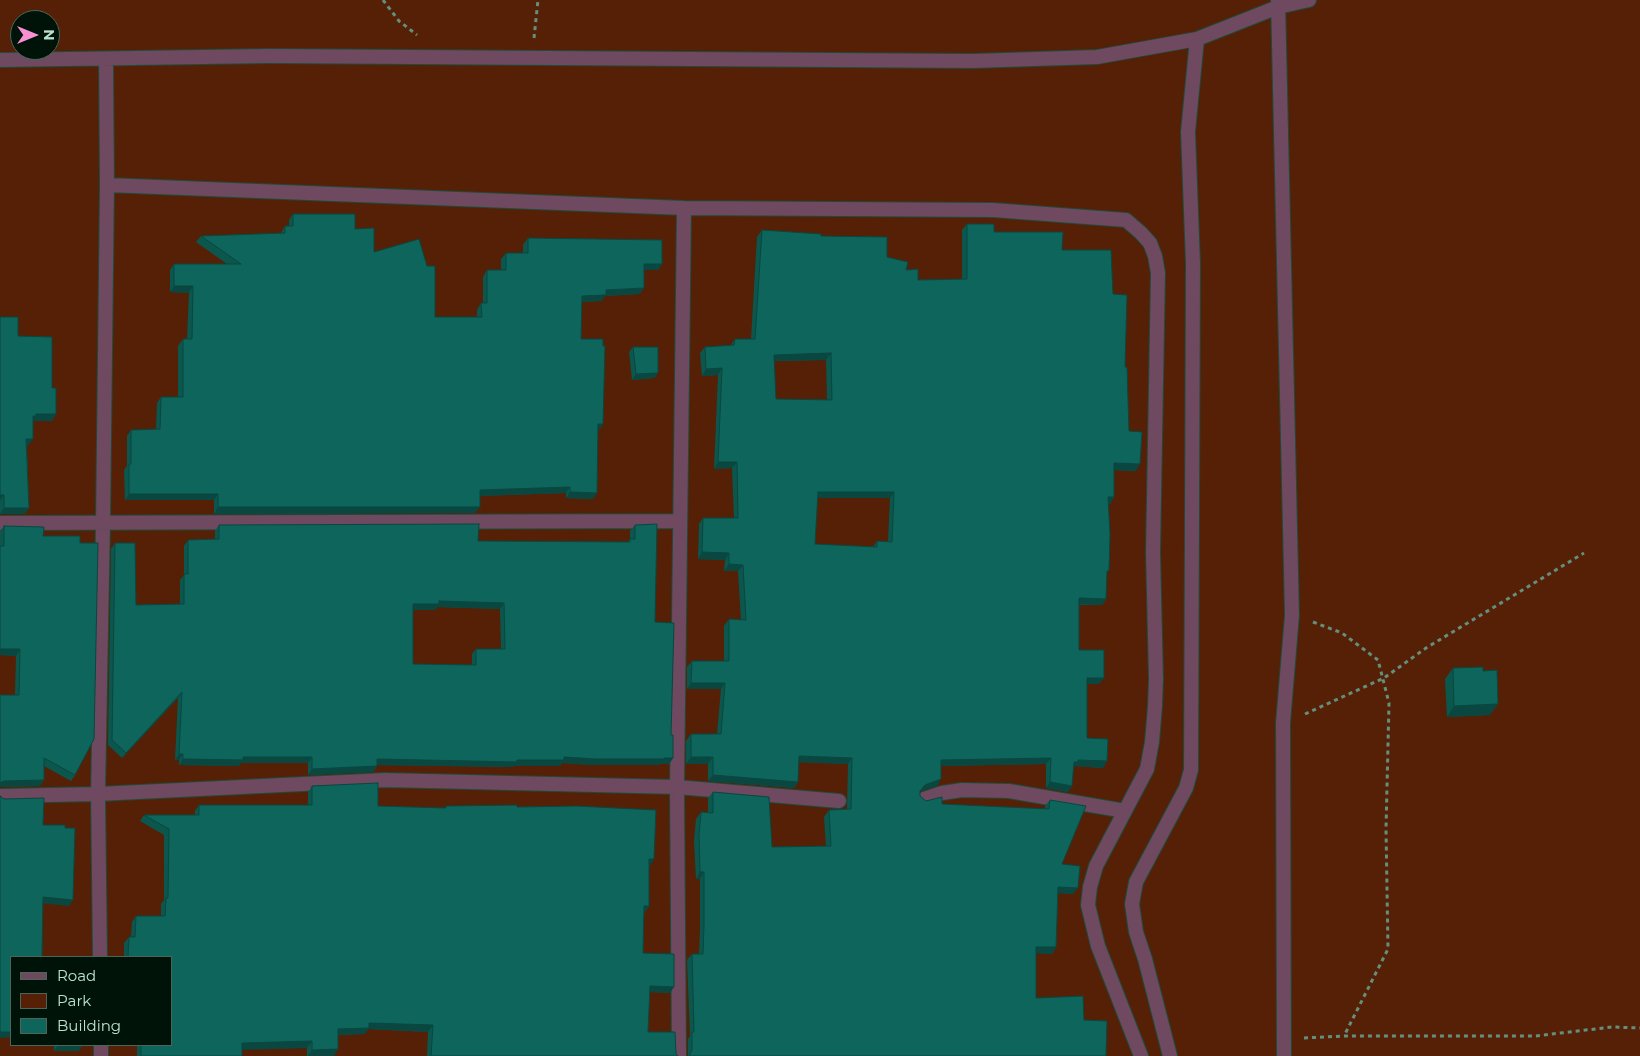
<!DOCTYPE html>
<html>
<head>
<meta charset="utf-8">
<style>
  body { margin:0 }
  #map { position:relative; width:1640px; height:1056px; overflow:hidden; background:#002e1d; font-family:Montserrat,sans-serif }
  canvas { display:block }
  .legend { position:absolute; left:10px; top:956px; width:162px; height:90px; box-sizing:border-box; background:#001309; border:1px solid #4b6658; margin:0; padding:6px 9px; list-style:none; font-size:15px; color:#bce2ce }
  .legend li { display:flex; align-items:center; gap:10px; height:25px }
  .legend b { width:25px; border:1px solid #4b6658 }
  .north { position:absolute; left:10px; top:10px; width:50px; height:50px; box-sizing:border-box; background:#001309; border:1px solid #4b6658; border-radius:50%; rotate:90deg; font-size:14px; font-weight:700; line-height:20px; text-align:center; color:#bce2ce }
  .north::after { content:''; display:block; margin:auto; width:18px; height:22px; background:#f690d0; clip-path:polygon(50% 0,100% 100%,50% 72%,0 100%) }
</style>
</head>
<body>
<div id="map">
<canvas width="1640" height="1056"></canvas>
<ul class="legend">
<li><b style="height:6px;background:#6e495f"></b>Road</li>
<li><b style="height:14px;background:#562006"></b>Park</li>
<li><b style="height:14px;background:#0d655b"></b>Building</li>
</ul>
<div class="north">N</div>
</div>
<script>
const context = document.querySelector('canvas').getContext('2d');
context.lineJoin = 'round';
function fill(path, color) { context.fillStyle = color; context.fill(path, 'evenodd'); }
const poly = rows => new Path2D(rows.map(r => 'M' + r).join(''));
function trace(path, color, width, dash) { context.strokeStyle = color; context.lineWidth = width; context.lineCap = dash ? 'butt' : 'round'; context.setLineDash(dash || []); context.stroke(path); }
const green = poly([
  [0,0,1640,0,1640,1056,0,1056],
  [20,20,50,20,50,50,20,50],
  [11,957,171,957,171,1045,11,1045]
]);
const path = poly([
  [383,0,399,21,417,35],
  [534,38,538,0],
  [1313,622,1342,633,1378,660,1389,703,1386,829,1388,949,1344,1036],
  [1305,714,1384,678,1426,648,1584,553],
  [1304,1038,1344,1036,1535,1036,1612,1027,1640,1028]
]);
const minor = poly([
  [1278,0,1292,615,1283,723,1284,1056],
  [0,60,269,56,973,61,1097,57,1197,39,1278,7,1309,0],
  [107,185,684,208,993,210,1126,220,1141,233,1150,243,1155,256,1158,273,1153,552,1156,679,1155,706,1152,742,1147,769,1096,866,1090,887,1088,905,1098,946,1141,1056],
  [0,523,679,521],
  [0,796,98,794,385,780,677,787,839,801],
  [924,799,942,793,962,790,1009,791,1125,811],
  [100,957,98,794,103,523,107,185,106,60],
  [101,1045,101,1056],
  [679,1056,677,787,684,208],
  [1170,1056,1145,959,1136,932,1132,904,1136,882,1186,788,1191,770,1193,264,1188,132,1197,39]
]);
const wall = poly([
  [293,214,355,229,374,252,435,317,477,317,477,310,481,303,483,303,483,277,487,270,501,270,501,259,506,253,523,253,523,245,528,238,662,264,658,270,644,270,644,288,639,294,605,296,601,301,582,302,581,339,598,431,593,499,566,498,566,493,480,496,475,513,214,514,214,500,125,500,124,470,127,466,127,436,131,430,156,429,157,403,161,397,178,397,178,346,183,339,187,339,189,293,170,292,170,270,174,264,227,264,196,242,201,236,281,233,285,226,289,226,289,220],
  [967,224,1062,250,1113,294,1125,367,1129,431,1136,471,1114,470,1114,497,1110,504,1108,504,1106,599,1102,605,1079,605,1079,650,1099,684,1087,684,1087,738,1107,761,1103,768,1075,766,1074,768,1068,792,1046,788,1046,764,941,766,937,786,921,791,920,792,920,796,926,801,942,804,1045,809,1045,806,1050,800,1062,864,1073,894,1058,893,1056,947,1052,954,1036,953,1036,998,1084,1020,1106,1056,688,1056,688,1039,690,1036,687,960,692,954,699,954,700,930,700,879,696,879,694,841,696,819,701,812,708,813,708,798,713,792,772,847,826,846,824,817,829,810,847,809,848,764,798,762,798,782,794,788,708,781,708,764,686,764,686,741,691,734,717,734,721,689,687,689,687,667,692,661,724,661,724,626,729,619,741,620,738,571,724,571,725,560,698,559,699,524,703,518,734,518,732,468,714,469,718,375,702,376,700,353,705,347,731,345,735,339,751,339,757,237,762,230,821,236,887,257,906,270,918,280,962,279,962,230],
  [826,360,827,400,776,399,774,361],
  [817,498,890,498,888,542,877,541,873,547,815,544],
  [0,317,18,336,52,388,56,414,52,421,33,421,28,446,27,446,29,508,24,514,0,514],
  [633,347,658,373,654,378,632,380,629,352],
  [219,525,478,541,627,542,630,539,630,531,635,525,655,622,671,735,673,758,669,764,660,764,659,765,591,765,562,763,560,766,514,766,513,767,377,765,377,766,373,772,308,775,308,763,241,763,239,766,179,765,179,760,175,760,178,698,122,758,108,745,111,549,115,543,136,605,180,604,180,580,184,575,184,546,188,540,215,539,215,531],
  [437,607,500,609,501,649,476,649,472,654,472,665,413,664,413,610,435,610],
  [4,526,43,536,75,775,71,781,44,766,40,786,0,787,0,695,15,695,16,656,0,655,0,531],
  [1453,668,1483,671,1490,715,1447,717,1445,679],
  [312,786,378,806,445,808,446,806,517,807,650,866,649,866,649,906,644,913,643,953,670,993,650,992,648,1032,678,1056,427,1056,428,1032,368,1029,365,1034,338,1035,334,1056,307,1056,307,1048,242,1049,242,1056,137,1056,137,1045,171,1045,171,957,124,957,124,943,129,937,131,937,132,922,136,916,161,916,161,904,164,900,164,835,140,821,144,815,195,815,195,811,199,805,308,805,308,793],
  [54,1045,83,1045,78,1051,54,1051]
]);
const shadedWall = poly([
  [644,264,662,264,658,270,639,270],
  [174,286,193,286,189,293,170,292],
  [644,288,639,294,605,296,601,301,578,302,582,296,606,290],
  [831,353,826,360,770,361,774,355],
  [722,368,718,375,702,376,706,369],
  [658,373,654,378,632,380,636,374],
  [36,414,56,414,52,421,33,421,33,416],
  [598,424,603,424,599,431],
  [26,439,33,439,28,446,22,446],
  [718,462,737,462,732,468,714,469],
  [1114,463,1140,464,1136,471,1110,470],
  [570,487,566,493,476,496,480,490],
  [570,492,597,493,593,499,566,498],
  [818,492,894,492,890,498,813,498],
  [129,494,218,494,214,500,125,500],
  [0,495,4,495,0,500],
  [1108,497,1114,497,1110,504,1104,504],
  [218,507,480,507,475,513,214,514],
  [4,508,29,508,24,514,0,514],
  [702,552,729,553,725,560,698,559],
  [729,564,743,565,738,571,724,571],
  [1079,598,1106,599,1102,605,1075,604],
  [439,601,504,603,500,609,437,607,435,610,409,610,413,604],
  [0,649,20,649,16,656,0,655],
  [1087,678,1104,678,1099,684,1083,684],
  [691,683,725,683,721,689,687,689],
  [182,692,178,698,122,758,126,753],
  [1498,704,1490,715,1447,717,1454,706],
  [179,754,183,754,179,760,175,760],
  [799,756,852,758,848,764,794,762],
  [243,757,312,757,308,763,241,763,239,766,179,765,183,759],
  [564,757,673,758,669,764,660,764,659,765,591,765,562,763,560,766,514,766,513,767,373,765,377,759],
  [691,757,713,757,708,764,686,764],
  [1051,758,1046,764,936,766,941,760],
  [1078,760,1107,761,1103,768,1075,766,1073,769,1074,762],
  [377,766,373,772,308,775,312,769],
  [713,775,798,782,794,788,708,781],
  [941,779,937,786,921,791,915,798,925,785],
  [44,780,40,786,0,787,0,783,4,781],
  [1050,782,1072,786,1068,792,1046,788],
  [649,859,654,859,650,866,644,866],
  [700,872,704,872,700,879,696,879],
  [1058,887,1078,888,1073,894,1053,893],
  [43,897,73,900,69,906,39,903],
  [644,906,649,906,644,913],
  [1036,947,1056,947,1052,954,1032,953],
  [650,986,674,987,670,993,646,992],
  [369,1023,433,1025,428,1032,368,1029,365,1034,333,1035,338,1029],
  [0,1032,11,1032,11,1037,0,1038],
  [312,1041,307,1048,238,1050,242,1043],
  [58,1045,83,1045,78,1051,54,1051],
  [338,1049,334,1056,308,1056,312,1050]
]);
const building = poly([
  [293,214,355,214,355,229,374,228,374,252,419,239,427,266,435,266,435,317,482,317,481,303,487,303,487,270,506,270,506,253,528,253,528,238,662,240,662,264,644,264,644,288,606,290,606,295,582,296,581,339,603,339,603,346,605,346,603,424,598,424,597,493,570,492,570,487,480,490,480,507,218,507,218,494,129,494,129,464,131,464,131,430,160,429,161,397,183,397,183,339,192,339,193,286,174,286,174,264,241,264,201,236,285,233,285,226,293,226,293,214],
  [967,224,994,224,994,232,1063,232,1062,250,1111,250,1113,294,1127,295,1125,367,1127,367,1129,431,1142,432,1140,464,1114,463,1114,497,1108,497,1110,534,1109,571,1107,571,1106,599,1079,598,1079,650,1104,650,1104,678,1087,678,1087,738,1108,739,1107,761,1078,760,1078,762,1074,762,1072,786,1050,782,1051,758,941,760,941,779,925,785,920,791,920,796,926,801,942,797,942,804,1049,809,1050,800,1086,806,1062,864,1080,866,1078,888,1058,887,1056,947,1036,947,1036,998,1083,996,1084,1020,1107,1021,1106,1056,689,1056,692,1050,692,1032,694,1032,692,954,703,954,704,924,704,872,700,872,699,835,701,812,713,813,713,792,769,797,772,847,831,846,829,810,851,809,852,758,799,756,798,782,713,775,713,757,691,757,691,734,721,734,725,683,691,683,692,661,729,661,729,619,746,620,743,565,729,564,729,553,702,552,703,518,738,518,737,462,718,462,722,368,706,369,705,347,734,345,735,339,755,339,762,230,821,234,821,236,887,237,887,257,908,262,906,270,918,269,918,280,967,279,967,224],
  [831,353,832,400,776,399,774,355,831,353],
  [818,492,894,492,892,542,877,541,877,547,815,544,818,492],
  [0,317,18,317,18,336,52,337,52,388,56,388,56,414,36,414,36,416,33,416,33,439,26,439,29,508,4,508,4,495,0,495,0,317],
  [633,347,658,347,658,373,636,374,633,347],
  [479,524,478,541,630,542,630,539,635,539,635,525,657,524,655,622,674,623,671,735,673,735,673,758,664,758,664,759,596,759,564,757,564,760,517,760,517,762,377,759,377,766,312,769,312,757,243,757,243,760,183,759,183,754,179,754,182,692,126,753,112,740,115,543,135,543,136,605,184,604,184,574,188,574,188,540,219,539,219,525,479,524],
  [439,601,504,603,505,649,476,649,476,665,413,664,413,604,439,604,439,601],
  [4,526,44,527,43,536,80,536,80,543,98,543,94,739,75,775,44,758,44,780,4,781,0,783,0,695,19,695,20,649,0,649,0,546,4,546,4,526],
  [1483,667,1483,671,1497,670,1498,704,1454,706,1453,668,1483,667],
  [378,783,378,806,446,808,446,806,517,805,517,807,576,806,656,810,654,859,649,859,649,906,644,906,643,953,674,954,674,987,650,986,648,1032,675,1032,676,1054,678,1056,431,1056,433,1025,369,1023,369,1028,338,1029,338,1049,312,1050,312,1041,242,1043,242,1056,141,1056,141,1045,171,1045,171,957,128,957,129,937,135,937,136,916,165,916,166,898,168,898,169,829,144,815,199,815,199,805,312,805,312,786,378,783],
  [0,796,4,799,44,798,43,825,65,825,65,828,75,828,73,900,43,897,42,957,11,957,11,1032,0,1032,0,796]
]);
fill(green, '#562006');
trace(minor, '#1e4b39', 16);
trace(path, '#658f7c', 3, [4, 4]);
trace(minor, '#6e495f', 14);
fill(wall, '#0b574e');
fill(shadedWall, '#094740');
fill(building, '#0d655b');
trace(building, '#094740', 1);
</script>
</body>
</html>
